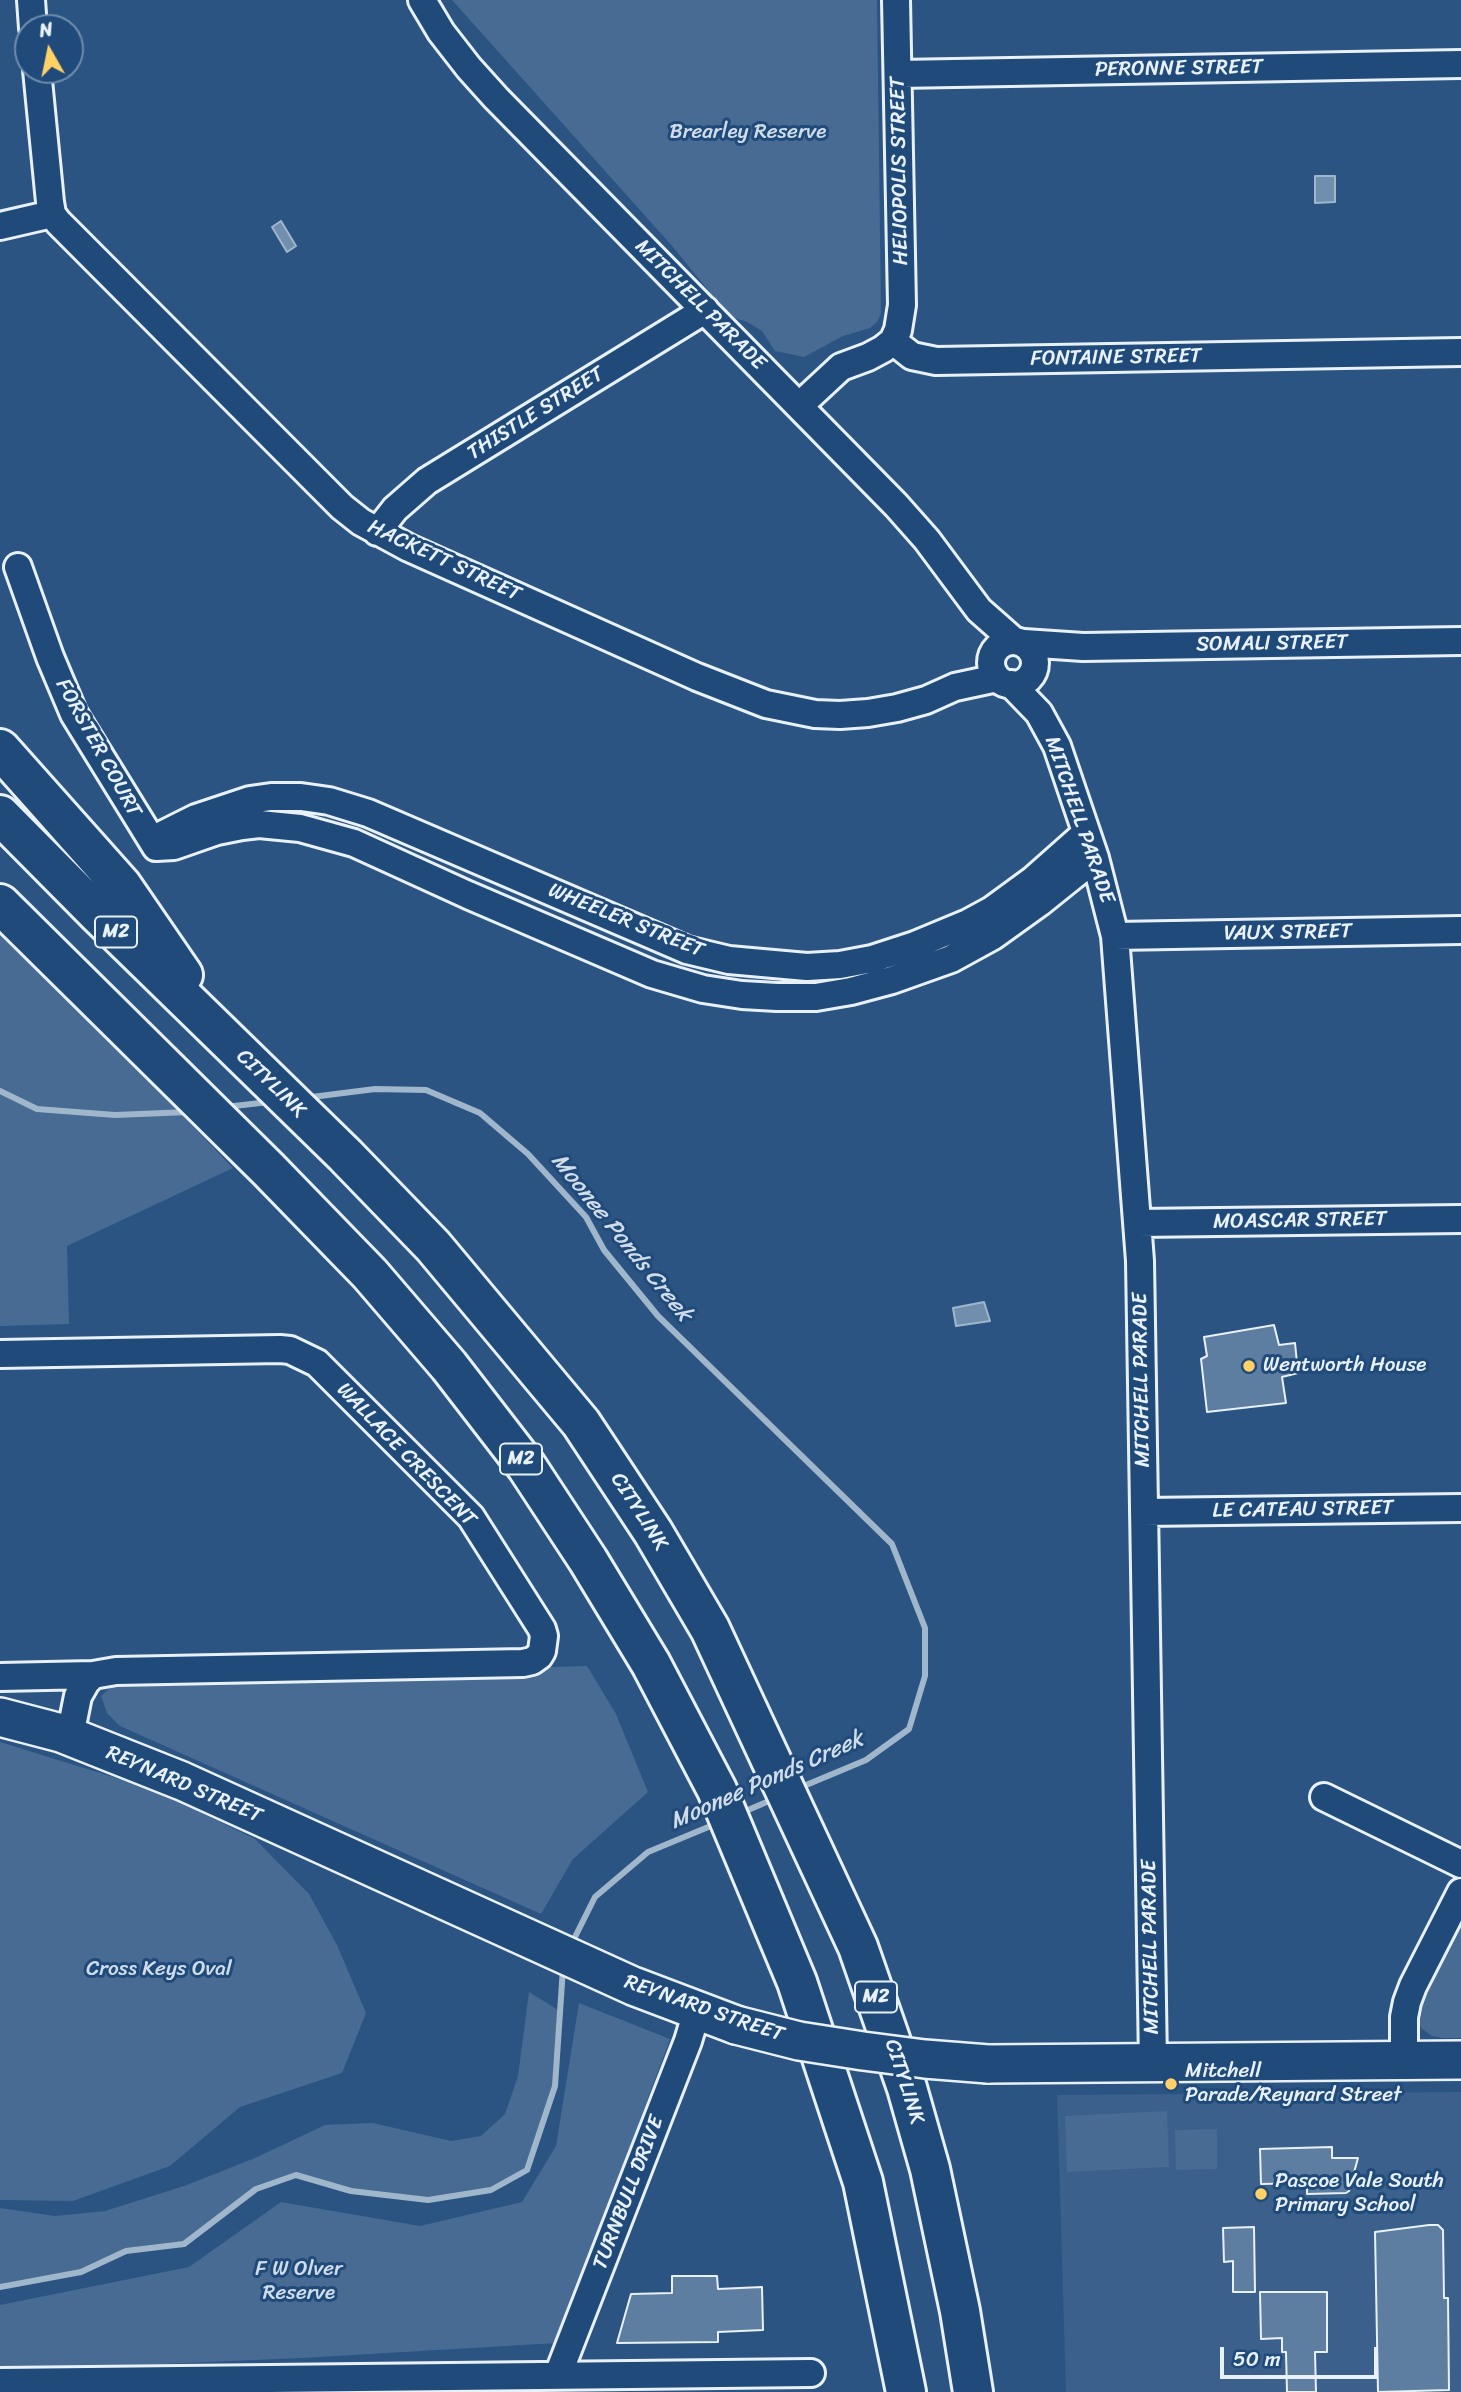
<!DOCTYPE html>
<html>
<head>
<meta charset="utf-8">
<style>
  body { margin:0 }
  #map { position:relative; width:1461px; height:2392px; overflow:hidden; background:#2b5482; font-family:Sriracha,sans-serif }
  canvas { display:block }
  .north { position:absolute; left:14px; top:14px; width:70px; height:70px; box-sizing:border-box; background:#1f4a7a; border:2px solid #6f8dac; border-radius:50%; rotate:351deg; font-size:19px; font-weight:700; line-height:28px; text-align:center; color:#e8f1f8 }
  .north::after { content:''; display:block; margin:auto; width:24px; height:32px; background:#ffd166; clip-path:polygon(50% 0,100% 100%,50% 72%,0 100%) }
  .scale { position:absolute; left:1220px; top:2347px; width:158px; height:32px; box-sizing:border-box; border:4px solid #e8f1f8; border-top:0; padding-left:9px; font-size:21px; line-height:24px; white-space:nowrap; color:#e8f1f8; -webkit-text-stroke:5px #1f4a7a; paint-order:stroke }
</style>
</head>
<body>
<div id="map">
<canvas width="1461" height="2392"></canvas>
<div class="north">N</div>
<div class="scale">50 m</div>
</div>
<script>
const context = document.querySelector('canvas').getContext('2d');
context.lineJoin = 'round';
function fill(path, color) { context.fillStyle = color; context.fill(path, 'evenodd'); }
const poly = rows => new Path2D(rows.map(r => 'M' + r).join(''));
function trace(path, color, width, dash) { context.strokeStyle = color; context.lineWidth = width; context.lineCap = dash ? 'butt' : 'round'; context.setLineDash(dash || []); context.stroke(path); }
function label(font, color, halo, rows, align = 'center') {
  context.font = font + ' Sriracha,sans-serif'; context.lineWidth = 6; context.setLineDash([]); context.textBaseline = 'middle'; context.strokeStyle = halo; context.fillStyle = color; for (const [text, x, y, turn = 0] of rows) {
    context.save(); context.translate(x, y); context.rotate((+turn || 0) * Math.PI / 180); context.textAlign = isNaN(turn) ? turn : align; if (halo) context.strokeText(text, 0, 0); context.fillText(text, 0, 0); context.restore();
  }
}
const built = poly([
  [1461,2092,1461,2392,1066,2392,1057,2095]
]);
const green = poly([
  [452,0,877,0,881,314,877,322,870,328,843,336,804,357,775,351,762,331,747,322,729,316,673,247],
  [0,926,233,1168,67,1246,69,1324,0,1326],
  [587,1666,616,1714,648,1792,573,1859,541,1914,120,1726,107,1713,101,1696,119,1680],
  [0,1742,155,1790,255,1839,309,1894,337,1945,366,2013,342,2073,240,2107,170,2166,73,2201,0,2200],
  [1461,1916,1461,2038,1442,2038,1432,2036,1421,2028,1416,2012,1418,2004],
  [529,1992,560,2011,555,2086,527,2170,491,2190,428,2200,351,2191,295,2175,256,2189,184,2244,126,2251,81,2272,0,2287,0,2208,55,2216,105,2211,184,2186,255,2158,325,2125,373,2123,451,2141,481,2136,505,2114,518,2076],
  [579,2003,670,2039,557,2343,302,2358,0,2371,0,2305,189,2267,281,2202,420,2226,522,2202,556,2146],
  [1167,2111,1169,2167,1067,2172,1065,2116],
  [1217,2129,1217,2169,1176,2170,1175,2130]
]);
const water = poly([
  [1315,176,1335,176,1335,202,1315,203,1315,176],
  [281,221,296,246,287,252,272,227,281,221],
  [984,1302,990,1321,956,1326,953,1308,984,1302]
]);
const stream = poly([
  [0,1091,37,1109,115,1115,189,1112],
  [304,1098,375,1089,426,1090,480,1113,528,1154,586,1217,604,1250,658,1316,892,1544,925,1628,925,1676,909,1729,866,1760,799,1788],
  [225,1107,269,1102],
  [741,1813,776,1798],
  [571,1945,595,1897,648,1852,718,1823],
  [0,2287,81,2272,126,2251,184,2244,256,2189,296,2175,351,2191,428,2200,491,2190,527,2170,555,2086,563,1968]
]);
const building = poly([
  [1274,1325,1279,1345,1295,1343,1298,1373,1282,1377,1286,1403,1207,1412,1201,1359,1207,1356,1204,1337,1274,1325],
  [1332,2147,1332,2158,1358,2158,1349,2191,1346,2193,1307,2194,1307,2183,1261,2184,1260,2149,1332,2147],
  [1429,2225,1438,2225,1443,2230,1444,2298,1448,2298,1449,2390,1378,2392,1375,2232,1429,2225],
  [1254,2227,1255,2292,1233,2292,1233,2261,1224,2262,1223,2228,1254,2227],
  [672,2276,717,2276,718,2289,762,2287,763,2330,718,2332,718,2342,617,2343,631,2294,672,2293,672,2276],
  [1260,2292,1327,2292,1327,2352,1315,2352,1316,2392,1287,2392,1286,2352,1282,2352,1282,2338,1261,2339,1260,2292]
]);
const street = poly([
  [31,0,33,28],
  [422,0,441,32,469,68,496,98,896,505,927,540,979,610,1013,640],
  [37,70,50,202,52,214,58,222,342,507,361,522,409,548,697,677,766,704,815,714,840,715,868,713,897,708,926,700,955,687,997,678],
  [898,74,1461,64],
  [0,226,52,214],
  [893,341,898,330,902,305,896,0],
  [799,406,841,367,868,357,883,349,893,341,912,356,936,361,1461,352],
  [377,532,395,509,427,481,705,310],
  [18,567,50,657,74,714,156,847,174,846,217,831,242,826,259,824,300,828,354,843,468,895,652,974,703,989,742,995,777,997,816,997,851,991,892,980,951,959,993,936,1039,903,1095,858],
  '991 663a22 22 0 1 1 44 0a22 22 0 1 1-44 0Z',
  [1024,643,1083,647,1461,641],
  [1011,684,1039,713,1057,746,1095,858,1115,936,1140,1261,1153,2063],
  [152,840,196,818,250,800,271,797,301,797,329,801,368,813,687,950,729,960,807,967,840,965,872,959,915,945,968,923,992,910,1033,880,1086,833],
  [1115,936,1461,930],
  [1138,1223,1461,1219],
  [0,1354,280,1349,290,1350,317,1363,471,1517,542,1629,544,1636,542,1651,539,1656,532,1661,523,1663,116,1671,93,1675,86,1682,78,1696,70,1736],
  [1144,1512,1461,1508],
  [0,1677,93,1675],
  [1324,1797,1461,1864],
  [1404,2060,1404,2017,1407,2002,1413,1986,1461,1892],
  [558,2375,688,2041,697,2011],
  [0,2382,811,2373]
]);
const secondary = poly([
  [0,1717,61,1733,182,1781,633,1986,736,2025],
  [988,2064,1461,2060]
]);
const highway = poly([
  [0,749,122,886,183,975],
  [0,815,98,914,345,1155,433,1246,581,1423,653,1532,710,1629,858,1947,907,2088,930,2169,960,2311,973,2392],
  [0,904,268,1169,370,1274,449,1366,527,1467,588,1560,651,1664,717,1790,797,1982,863,2182,906,2392]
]);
const secondaryBridge = poly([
  [736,2025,799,2041,863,2051,925,2059,988,2064]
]);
const markers = [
  [1249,1366,7,"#ffd166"],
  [1171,2084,7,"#ffd166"],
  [1261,2194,7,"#ffd166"]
];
const shields = [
  [116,932,42],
  [521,1459,42],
  [876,1997,42]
];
const shieldNames = [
  ["M2",116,932],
  ["M2",521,1459],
  ["M2",876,1997]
];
const streetNames = [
  ["PERONNE STREET",1179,69,-1],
  ["HELIOPOLIS STREET",900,171,-91],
  ["MITCHELL PARADE",700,305,45],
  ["FONTAINE STREET",1116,358,-1],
  ["THISTLE STREET",536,414,-32],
  ["HACKETT STREET",444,561,25],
  ["SOMALI STREET",1272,644,-1],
  ["FORSTER COURT",98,748,61],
  ["MITCHELL PARADE",1079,820,71],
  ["WHEELER STREET",626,921,22],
  ["VAUX STREET",1288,933,-1],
  ["CITYLINK",271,1084,44],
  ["MOASCAR STREET",1300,1221,-1],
  ["MITCHELL PARADE",1142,1380,-91],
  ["WALLACE CRESCENT",406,1455,46],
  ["LE CATEAU STREET",1303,1510,-1],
  ["CITYLINK",639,1512,57],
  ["REYNARD STREET",184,1785,23],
  ["MITCHELL PARADE",1151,1947,-91],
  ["REYNARD STREET",704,2009,19],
  ["CITYLINK",904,2082,72],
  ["TURNBULL DRIVE",629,2193,-69]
];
const parkNames = [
  ["Brearley Reserve",748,133],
  ["Cross Keys Oval",159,1970],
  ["F W Olver",299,2270],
  ["Reserve",299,2294]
];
const poiNames = [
  ["Wentworth House",1263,1366],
  ["Mitchell",1185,2072],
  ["Parade/Reynard Street",1185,2096],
  ["Pascoe Vale South",1275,2182],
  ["Primary School",1275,2206]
];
const waterNames = [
  ["Moonee Ponds Creek",621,1238,51],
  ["Moonee Ponds Creek",767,1781,-24]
];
fill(built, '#3a608b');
fill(green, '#476b93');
fill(water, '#708ead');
trace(water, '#a0b6cb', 2);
trace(stream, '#a0b6cb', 6);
fill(building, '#5d7da1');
trace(building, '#e8f1f8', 2);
trace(street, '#e8f1f8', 32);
trace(secondary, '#e8f1f8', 42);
trace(highway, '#e8f1f8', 44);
trace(street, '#1f4a7a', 26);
trace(secondary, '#1f4a7a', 37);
trace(highway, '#1f4a7a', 38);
trace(secondaryBridge, '#e8f1f8', 42, []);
trace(secondaryBridge, '#1f4a7a', 37);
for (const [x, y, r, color] of markers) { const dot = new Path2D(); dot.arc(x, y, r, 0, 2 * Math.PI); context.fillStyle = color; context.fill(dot); trace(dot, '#1f4a7a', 2.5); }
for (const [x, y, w] of shields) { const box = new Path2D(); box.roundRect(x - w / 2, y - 15.5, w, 31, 5); context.fillStyle = '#1f4a7a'; context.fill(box); trace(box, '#e8f1f8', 2); }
label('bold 19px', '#e8f1f8', null, shieldNames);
label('21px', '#e8f1f8', '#1f4a7a', streetNames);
label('21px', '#d0dde9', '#1f4a7a', parkNames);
label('21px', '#e8f1f8', '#1f4a7a', poiNames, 'left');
label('italic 23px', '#d0dde9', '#1f4a7a', waterNames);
</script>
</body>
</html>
